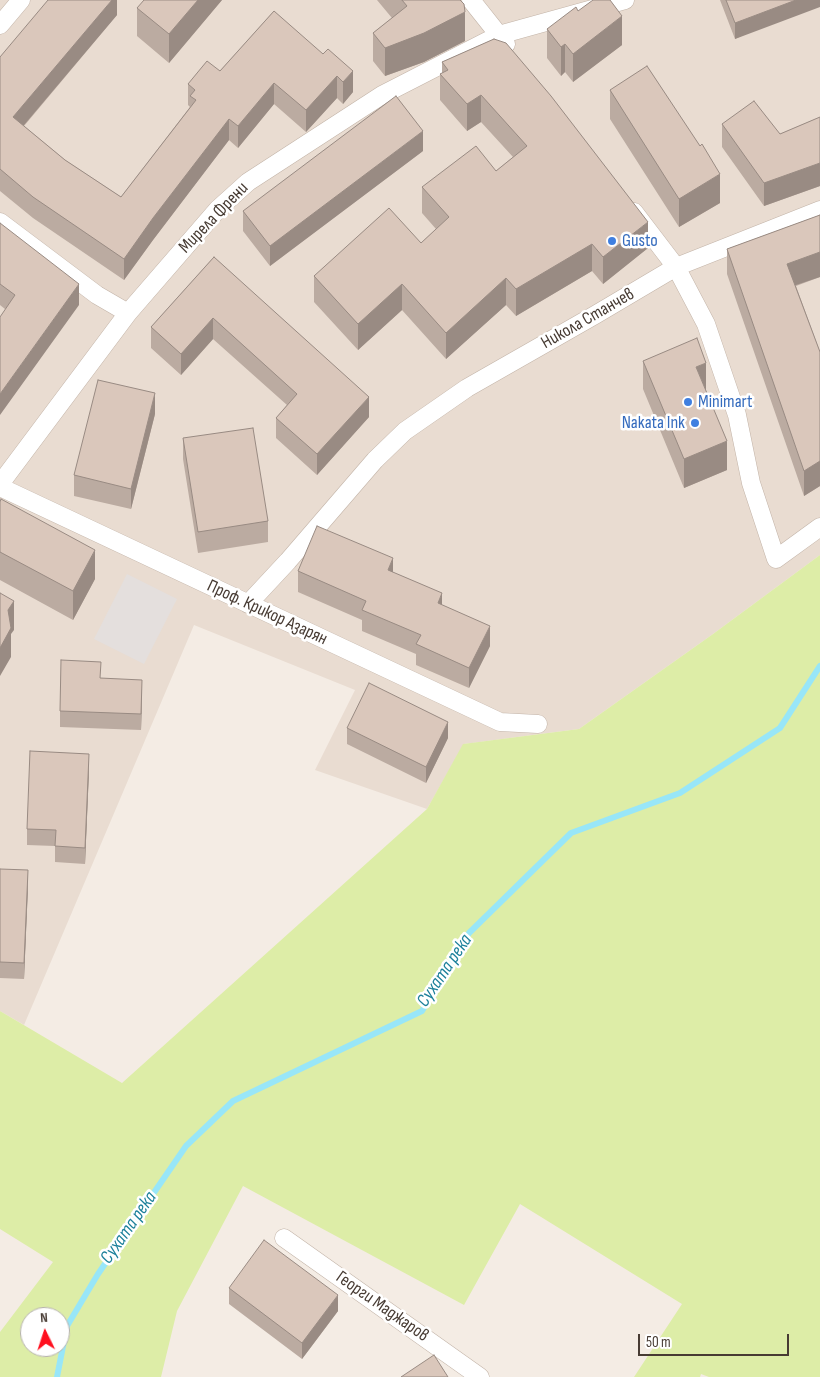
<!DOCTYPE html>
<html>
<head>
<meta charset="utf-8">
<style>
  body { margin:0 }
  #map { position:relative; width:820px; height:1377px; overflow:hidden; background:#f4ece4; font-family:"Sofia Sans Condensed",sans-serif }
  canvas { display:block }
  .north { position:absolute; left:20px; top:1307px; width:50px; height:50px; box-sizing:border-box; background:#fff; border:1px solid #b5b1ad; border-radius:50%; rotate:356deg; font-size:14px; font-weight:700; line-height:20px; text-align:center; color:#473b33 }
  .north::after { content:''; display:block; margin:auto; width:18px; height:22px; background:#ff101f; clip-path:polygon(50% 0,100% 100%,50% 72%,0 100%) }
  .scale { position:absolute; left:638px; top:1334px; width:151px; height:22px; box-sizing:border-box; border:2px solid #473b33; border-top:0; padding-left:6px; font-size:15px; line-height:18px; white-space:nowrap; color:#473b33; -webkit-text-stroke:4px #fff; paint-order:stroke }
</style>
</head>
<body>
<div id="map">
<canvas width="820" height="1377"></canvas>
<div class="north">N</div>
<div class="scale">50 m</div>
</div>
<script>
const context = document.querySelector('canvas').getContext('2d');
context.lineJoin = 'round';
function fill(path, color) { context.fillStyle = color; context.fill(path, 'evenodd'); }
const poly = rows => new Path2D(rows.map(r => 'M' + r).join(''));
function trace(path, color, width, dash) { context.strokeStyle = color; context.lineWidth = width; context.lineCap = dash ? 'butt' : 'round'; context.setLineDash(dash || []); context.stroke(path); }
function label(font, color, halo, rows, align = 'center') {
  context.font = font + ' "Sofia Sans Condensed",sans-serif'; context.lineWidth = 5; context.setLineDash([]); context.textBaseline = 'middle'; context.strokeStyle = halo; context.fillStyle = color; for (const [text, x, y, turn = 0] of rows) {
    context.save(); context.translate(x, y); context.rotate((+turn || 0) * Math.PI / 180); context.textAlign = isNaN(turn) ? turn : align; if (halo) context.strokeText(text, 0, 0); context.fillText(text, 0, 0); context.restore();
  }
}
const residential = poly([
  [0,0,820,0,820,555,713,634,579,729,464,744,427,809,315,770,355,690,194,625,24,1025,0,1011]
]);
const green = poly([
  [820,555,820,1377,709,1377,701,1374,700,1377,634,1377,682,1304,520,1204,464,1305,243,1186,177,1311,161,1377,0,1377,0,1332,53,1262,0,1229,0,1011,122,1083,427,809,463,744,579,729,713,634],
  [30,1317,60,1317,60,1347,30,1347]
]);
const parking = poly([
  [127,574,177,599,144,664,94,639]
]);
const stream = poly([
  [57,1377,67,1326,98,1274,186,1146,233,1101,422,1011,469,933,571,833,680,793,780,728,820,666]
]);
const street = poly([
  [471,0,506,44],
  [0,25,21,0],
  [634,212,676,267,706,324,737,415,751,483,776,559,820,527],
  [0,222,97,295,128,313],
  [0,484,128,313,218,209,248,182,382,95,499,35,625,0],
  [0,487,500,722,538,724],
  [248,604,288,561,375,460,405,431,467,388,595,315,676,267,820,210],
  [284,1238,480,1377]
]);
const wall = poly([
  [117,0,117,15,24,126,65,160,121,197,190,107,188,105,188,84,220,71,274,11,353,92,343,104,337,98,306,132,274,104,238,148,229,140,153,240,124,280,33,218,0,191,0,57],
  [222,0,169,63,137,36,137,8],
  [377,0,460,0,465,41,424,62,385,76,373,61,373,33,392,18],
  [720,0,820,0,735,39],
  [578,11,622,45,573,82,565,72,561,76,547,58,547,29],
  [494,39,648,248,603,284,592,271,516,316,506,305,446,359,402,310,358,350,314,302,314,276,421,243,436,229,422,213,422,187,496,171,513,157,481,122,467,131,440,100,440,74,442,73,442,62],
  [610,90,720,203,679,227,610,119],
  [820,117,820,186,764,206,722,147,722,124,780,134],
  [423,151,270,266,243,231,243,211],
  [820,215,820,277,796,286,820,352,820,486,804,496,727,274,727,249],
  [0,223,79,305,5,309,0,305],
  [214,257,369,417,317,475,276,438,276,418,287,405,213,339,181,375,151,348,151,327],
  [643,361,706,391,727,470,684,488,643,389],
  [155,414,131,509,74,496,74,475],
  [183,438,268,521,268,542,198,553,183,459],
  [0,502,95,579,73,620,0,580],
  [298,571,393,572,442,605,490,646,469,688,416,665,416,654,362,631,362,620,298,592],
  [101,678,142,696,141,730,60,727,60,711],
  [347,728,448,738,426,783,347,744],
  [89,770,85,864,55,862,55,846,27,845,27,829],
  [0,869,28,886,24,979,0,978],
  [229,1288,338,1311,302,1359,229,1304]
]);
const shadedWall = poly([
  [112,0,117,0,117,15,13,138,13,117],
  [198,0,222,0,169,63,169,34],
  [796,0,820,0,820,7,735,39,735,23],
  [465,12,465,41,424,62,385,76,385,48],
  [622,16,622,45,573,82,573,54],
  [565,44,565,72,561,76,561,47],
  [353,71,353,92,343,104,343,82],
  [337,76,337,98,306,132,306,110],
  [274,83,274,104,238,148,238,126],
  [481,95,481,122,467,131,467,104],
  [229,119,229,140,153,240,124,280,124,259,153,218],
  [423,131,423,151,270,266,270,246],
  [820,163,820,186,764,206,764,183],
  [720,174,720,203,679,227,679,199],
  [648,222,648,248,603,284,603,257],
  [592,244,592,271,516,316,516,289],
  [820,252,820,277,787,288,787,264],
  [506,278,506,305,446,359,446,333],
  [79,284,79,305,0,415,0,394],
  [402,284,402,310,358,350,358,324],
  [213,318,213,339,181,375,181,354],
  [706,363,706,391,696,367],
  [155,393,155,414,131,509,131,489],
  [369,397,369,417,317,475,317,454],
  [727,441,727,470,684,488,684,459],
  [820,461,820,486,804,496,804,471],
  [95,550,95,579,73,620,73,591],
  [393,558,393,579,388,570],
  [442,593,442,613,438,603],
  [14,601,14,630,11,634,11,657,0,676,0,648,8,610],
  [490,626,490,646,469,688,469,668],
  [142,680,142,696,141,730,141,714],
  [448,722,448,738,426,783,426,767],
  [89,754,89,770,85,864,85,848],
  [28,870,28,886,24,979,24,963],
  [338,1295,338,1311,302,1359,302,1343]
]);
const building = poly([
  [48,0,112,0,13,117,65,160,121,197,196,100,190,96,195,90,188,84,207,61,220,71,274,11,323,54,328,49,353,71,343,82,337,76,306,110,274,83,238,126,229,119,153,218,124,259,33,197,0,169,0,57,48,0],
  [144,0,198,0,169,34,137,8,144,0],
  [402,0,460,0,464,4,465,12,424,33,385,48,373,33,407,6,402,0],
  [593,0,610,0,622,16,573,54,565,44,561,47,547,29,576,7,578,11,593,0],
  [726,0,796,0,735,23,726,0],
  [494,39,506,43,551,96,648,222,603,257,592,244,516,289,506,278,446,333,402,284,358,324,314,276,389,208,421,243,449,217,422,187,476,146,496,171,527,146,481,95,467,104,440,74,448,70,442,62,494,39],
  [647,66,700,146,702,144,720,174,679,199,610,90,647,66],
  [396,96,423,131,270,246,243,211,396,96],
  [754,101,780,134,820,117,820,163,764,183,722,124,754,101],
  [820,215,820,252,787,264,820,352,820,461,804,471,727,249,820,215],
  [0,223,79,284,0,394,0,317,15,295,0,284,0,223],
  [214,257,369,397,317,454,276,418,297,394,213,318,181,354,151,327,214,257],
  [697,338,706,363,696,367,727,441,684,459,643,361,697,338],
  [98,380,155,393,131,489,74,475,98,380],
  [253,428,268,521,198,532,183,438,253,428],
  [1,499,95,550,73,591,0,552,0,502,1,499],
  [317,526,393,558,388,570,442,593,438,603,490,626,469,668,416,644,421,635,362,610,366,601,298,571,317,526],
  [0,593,14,601,8,610,11,628,0,648,0,593],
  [61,660,101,662,100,678,142,680,141,714,60,711,61,660],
  [369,683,448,722,426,767,347,728,369,683],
  [30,751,89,754,85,848,55,846,56,830,27,829,30,751],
  [0,869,28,870,24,963,0,962,0,869],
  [264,1240,338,1295,302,1343,229,1288,264,1240],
  [434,1355,448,1377,401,1377,434,1355]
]);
const markers = [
  [612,241,5,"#3f7fe0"],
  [688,402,5,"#3f7fe0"],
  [695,423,5,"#3f7fe0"]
];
const streetNames = [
  ["Мирела Френи",214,218,-46],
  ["Никола Станчев",588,319,-30],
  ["Проф. Крикор Азарян",267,613,25],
  ["Георги Маджаров",382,1307,35]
];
const shopNames = [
  ["Gusto",622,241],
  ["Minimart",698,402],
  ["Nakata Ink",685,423,"right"]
];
const waterNames = [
  ["Сухата река",445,971,-56],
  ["Сухата река",129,1228,-55]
];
fill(residential, '#e9dcd1');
fill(green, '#ddeda7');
fill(parking, '#e4dfdd');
trace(stream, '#98e6f8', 6);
trace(street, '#c3b4a8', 19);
trace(street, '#fff', 18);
fill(wall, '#bbaba1');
fill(shadedWall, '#998b83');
fill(building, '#dac7bb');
trace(building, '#998b83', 1);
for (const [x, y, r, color] of markers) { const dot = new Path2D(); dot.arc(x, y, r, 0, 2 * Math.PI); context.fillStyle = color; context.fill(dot); trace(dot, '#fff', 2); }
label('18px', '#473b33', '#fff', streetNames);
label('18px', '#366cbe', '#fff', shopNames, 'left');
label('italic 19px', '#1d819b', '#fff', waterNames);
</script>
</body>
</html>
